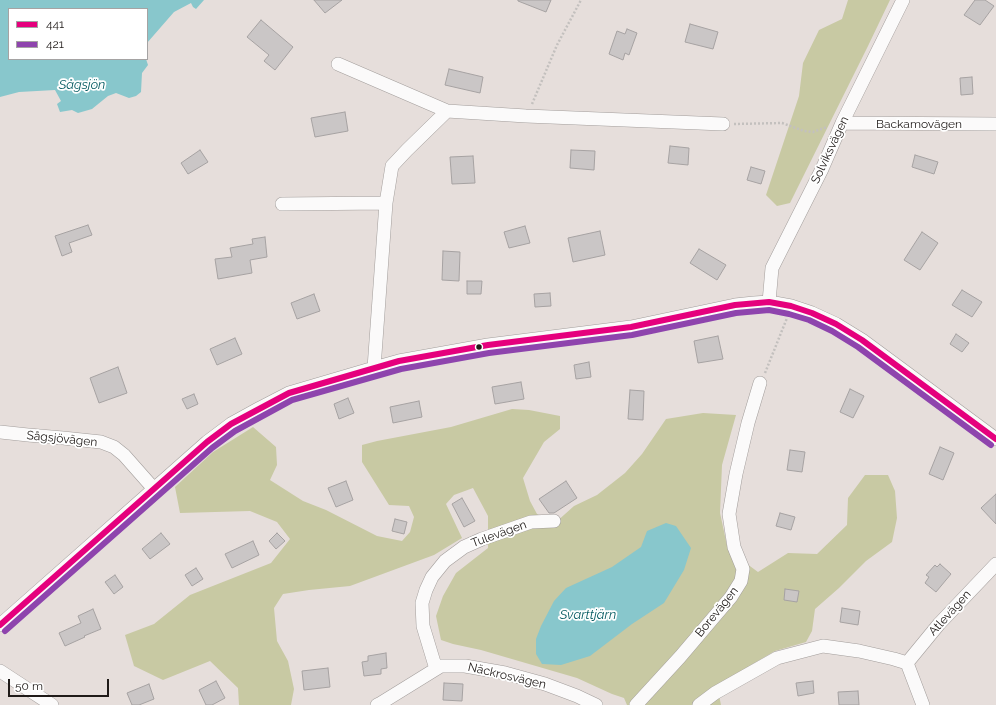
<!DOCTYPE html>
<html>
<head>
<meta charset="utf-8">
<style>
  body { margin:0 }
  #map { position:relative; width:996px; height:705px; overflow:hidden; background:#e6dedb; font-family:Raleway,sans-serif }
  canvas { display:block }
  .legend { position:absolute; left:8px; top:8px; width:140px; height:52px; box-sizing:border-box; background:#fff; border:1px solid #a5a3a3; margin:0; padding:5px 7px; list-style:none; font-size:12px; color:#1f1a18 }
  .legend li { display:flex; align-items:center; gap:8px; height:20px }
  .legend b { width:20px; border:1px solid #a5a3a3 }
  .scale { position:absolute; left:8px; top:679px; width:101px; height:18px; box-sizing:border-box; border:2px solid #1f1a18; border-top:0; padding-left:5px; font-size:12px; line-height:14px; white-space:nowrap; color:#1f1a18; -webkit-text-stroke:3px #fff; paint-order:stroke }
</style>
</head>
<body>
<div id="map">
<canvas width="996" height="705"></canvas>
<ul class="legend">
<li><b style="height:5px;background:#e5007d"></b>441</li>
<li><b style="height:5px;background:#8e44ad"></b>421</li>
</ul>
<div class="scale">50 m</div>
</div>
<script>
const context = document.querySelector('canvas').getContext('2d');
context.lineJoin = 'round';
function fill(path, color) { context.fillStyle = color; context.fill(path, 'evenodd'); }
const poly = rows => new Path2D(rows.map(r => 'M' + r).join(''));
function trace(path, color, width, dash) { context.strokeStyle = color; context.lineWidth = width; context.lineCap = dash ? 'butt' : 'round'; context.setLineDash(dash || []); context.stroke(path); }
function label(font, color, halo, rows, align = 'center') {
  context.font = font + ' Raleway,sans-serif'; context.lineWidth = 3.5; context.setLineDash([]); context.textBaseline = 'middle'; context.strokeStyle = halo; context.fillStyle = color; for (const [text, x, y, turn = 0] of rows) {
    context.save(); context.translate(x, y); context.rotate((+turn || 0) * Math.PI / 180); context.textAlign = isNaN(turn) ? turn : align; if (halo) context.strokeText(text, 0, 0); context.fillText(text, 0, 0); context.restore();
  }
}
const forest = poly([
  [848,0,890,0,868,46,790,203,777,206,766,195,799,96,803,63,819,30,842,19],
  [512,409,529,410,560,416,560,429,544,442,523,478,530,501,537,514,555,523,574,506,597,495,625,473,642,454,666,419,703,413,736,415,722,465,720,513,728,550,758,572,788,553,817,554,847,525,848,498,865,475,888,475,895,491,897,518,892,542,866,561,839,588,815,609,812,631,806,642,775,651,717,685,721,705,627,705,624,698,612,694,577,678,481,650,453,644,441,640,436,616,443,596,456,573,488,548,488,516,473,488,454,495,446,504,462,538,434,555,350,586,309,590,283,594,274,608,277,641,288,661,294,689,291,705,239,705,238,688,210,661,163,680,134,666,125,635,154,624,190,595,271,563,290,539,277,522,250,511,180,513,175,487,213,452,253,427,276,447,277,465,270,480,303,501,326,510,377,536,402,541,410,532,414,517,409,506,389,505,362,462,362,445,377,441,451,427]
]);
const water = poly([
  [0,0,204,0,196,9,193,7,191,3,174,12,147,43,147,9,9,9,9,59,146,59,148,65,142,73,141,92,136,96,129,98,116,93,108,96,92,109,78,113,72,110,60,112,57,104,61,101,55,90,19,92,0,97],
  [666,523,676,526,691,548,684,570,664,603,632,624,590,656,561,665,542,664,536,654,536,639,541,626,554,601,566,588,612,567,641,547,647,531]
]);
const building = poly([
  [314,0,342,0,325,13,314,0],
  [518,0,551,0,546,12,518,1,518,0],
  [975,0,985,0,994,6,980,25,964,15,975,0],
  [261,20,293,47,275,70,264,61,269,55,247,37,261,20],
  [690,24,718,32,713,49,685,42,690,24],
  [627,29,637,33,629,55,625,53,623,60,609,54,617,31,625,34,627,29],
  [449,69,483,77,480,93,445,85,449,69],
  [972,77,973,94,961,95,960,78,972,77],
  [345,112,348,131,315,137,311,118,345,112],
  [670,146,689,148,688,165,668,163,670,146],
  [200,150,208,162,188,174,181,163,200,150],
  [571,150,595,151,594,170,570,168,571,150],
  [915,155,938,162,934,174,912,167,915,155],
  [473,156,475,183,452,184,450,157,473,156],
  [751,167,765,171,761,184,747,180,751,167],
  [88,225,92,235,69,243,72,252,62,256,55,236,88,225],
  [525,226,530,243,509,248,504,232,525,226],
  [600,231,605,255,573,262,568,238,600,231],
  [922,232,938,243,920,270,904,260,922,232],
  [265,237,267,257,250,260,252,273,218,279,215,259,232,257,230,248,253,244,252,239,265,237],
  [699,249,726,265,717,280,690,263,699,249],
  [443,251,460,252,459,281,442,280,443,251],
  [467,281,482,281,481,294,467,294,467,281],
  [962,290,982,302,972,317,952,305,962,290],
  [550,293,551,306,535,307,534,294,550,293],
  [314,294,320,311,297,319,291,303,314,294],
  [956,334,969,343,962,352,950,344,956,334],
  [718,336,723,359,698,363,694,341,718,336],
  [235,338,242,354,217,365,210,349,235,338],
  [589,362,591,377,576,379,574,365,589,362],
  [118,367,127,393,99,403,90,378,118,367],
  [521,382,524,399,495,404,492,387,521,382],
  [850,389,864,396,853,418,840,412,850,389],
  [630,390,644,391,643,420,628,419,630,390],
  [194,394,198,404,187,409,182,399,194,394],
  [348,398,354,413,339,419,334,404,348,398],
  [419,401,422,417,393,423,390,407,419,401],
  [940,447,954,453,943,480,929,474,940,447],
  [790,450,805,452,802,472,787,470,790,450],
  [346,481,353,500,336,507,328,488,346,481],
  [566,481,577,498,554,513,549,513,539,499,566,481],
  [996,494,996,524,981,508,996,494],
  [462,498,475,521,464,527,452,504,462,498],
  [780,513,795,517,791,530,776,526,780,513],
  [395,519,407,522,404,534,392,531,395,519],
  [161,533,170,544,150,559,142,549,161,533],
  [277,533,285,541,276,549,269,541,277,533],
  [253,541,259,555,232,568,225,554,253,541],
  [940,564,951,574,936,592,925,583,929,577,926,575,935,565,937,567,940,564],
  [196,568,203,579,192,586,185,575,196,568],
  [115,575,123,587,114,594,105,582,115,575],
  [785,589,799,591,797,602,784,600,785,589],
  [842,608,860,611,858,625,840,622,842,608],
  [93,609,101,629,84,636,85,637,65,646,59,633,81,623,78,616,93,609],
  [386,653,387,668,381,669,381,674,364,676,362,662,368,661,368,656,386,653],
  [328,668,330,687,304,690,302,671,328,668],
  [216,681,225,698,212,705,206,705,199,690,216,681],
  [813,681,814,693,798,696,796,683,813,681],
  [444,683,463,684,462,701,443,700,444,683],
  [149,684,154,699,139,705,132,705,127,693,149,684],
  [858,691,859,705,839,705,838,692,858,691]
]);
const path = poly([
  [532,104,557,45,581,0],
  [734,124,782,123,804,131,813,132,827,127],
  [765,373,787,318]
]);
const minor = poly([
  [338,64,447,111],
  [842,123,996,124],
  [282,204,386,203],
  [769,302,772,268,822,169,842,123,903,0],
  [374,368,386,203,392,166,407,150,447,111,526,116,723,124],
  [0,432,28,435,63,438,101,442,114,447,124,455,154,489],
  [0,625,207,442,231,424,260,408,289,393,374,368,399,361,488,345,631,327,735,305,754,303,769,302,791,306,812,313,836,324,862,340,996,439],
  [907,663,939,624,996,564],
  [436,669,423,626,422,603,426,590,432,577,445,561,464,547,482,539,531,522,554,521],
  [0,671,52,705],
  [377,705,381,703,436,669,441,666,465,666,505,673,545,684,577,696,596,705],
  [636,705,680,657,731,597,741,581,743,569,734,547,729,514,736,474,748,423,760,383],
  [699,705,715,693,777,658,823,646,859,651,894,659,907,663,923,705]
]);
const bus1 = poly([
  [0,625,207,442,231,424,289,393,399,361,488,345,631,327,735,305,769,302,791,306,812,313,836,324,862,340,996,439]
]);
const bus2 = poly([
  [5,631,212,448,235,431,292,400,401,369,489,353,632,335,736,313,769,310,789,314,809,320,832,331,858,347,991,445]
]);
const markers = [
  [479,347,3.5,"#1f1a18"]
];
const streetNames = [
  ["Backamovägen",919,124],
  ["Solviksvägen",830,150,-65],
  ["Sågsjövägen",62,439,6],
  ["Tulevägen",499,534,-20],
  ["Borevägen",717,612,-51],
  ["Atlevägen",950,613,-48],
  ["Näckrosvägen",507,676,13]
];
const waterNames = [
  ["Sågsjön",82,85],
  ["Svarttjärn",588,615]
];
fill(forest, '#c8c9a3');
fill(water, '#88c7cc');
fill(building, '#cac6c6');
trace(building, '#a6a2a2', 1);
trace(minor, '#a29d9b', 14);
trace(path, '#c3c0be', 2.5, [2, 2]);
trace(minor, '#fbfafa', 13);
trace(bus1, '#e5007d', 6);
trace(bus2, '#8e44ad', 6);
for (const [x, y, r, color] of markers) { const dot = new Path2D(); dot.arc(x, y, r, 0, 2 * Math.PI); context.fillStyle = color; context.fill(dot); trace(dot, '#fff', 1.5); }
label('12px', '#1f1a18', '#fff', streetNames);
label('italic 13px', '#045a61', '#fff', waterNames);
</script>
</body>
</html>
